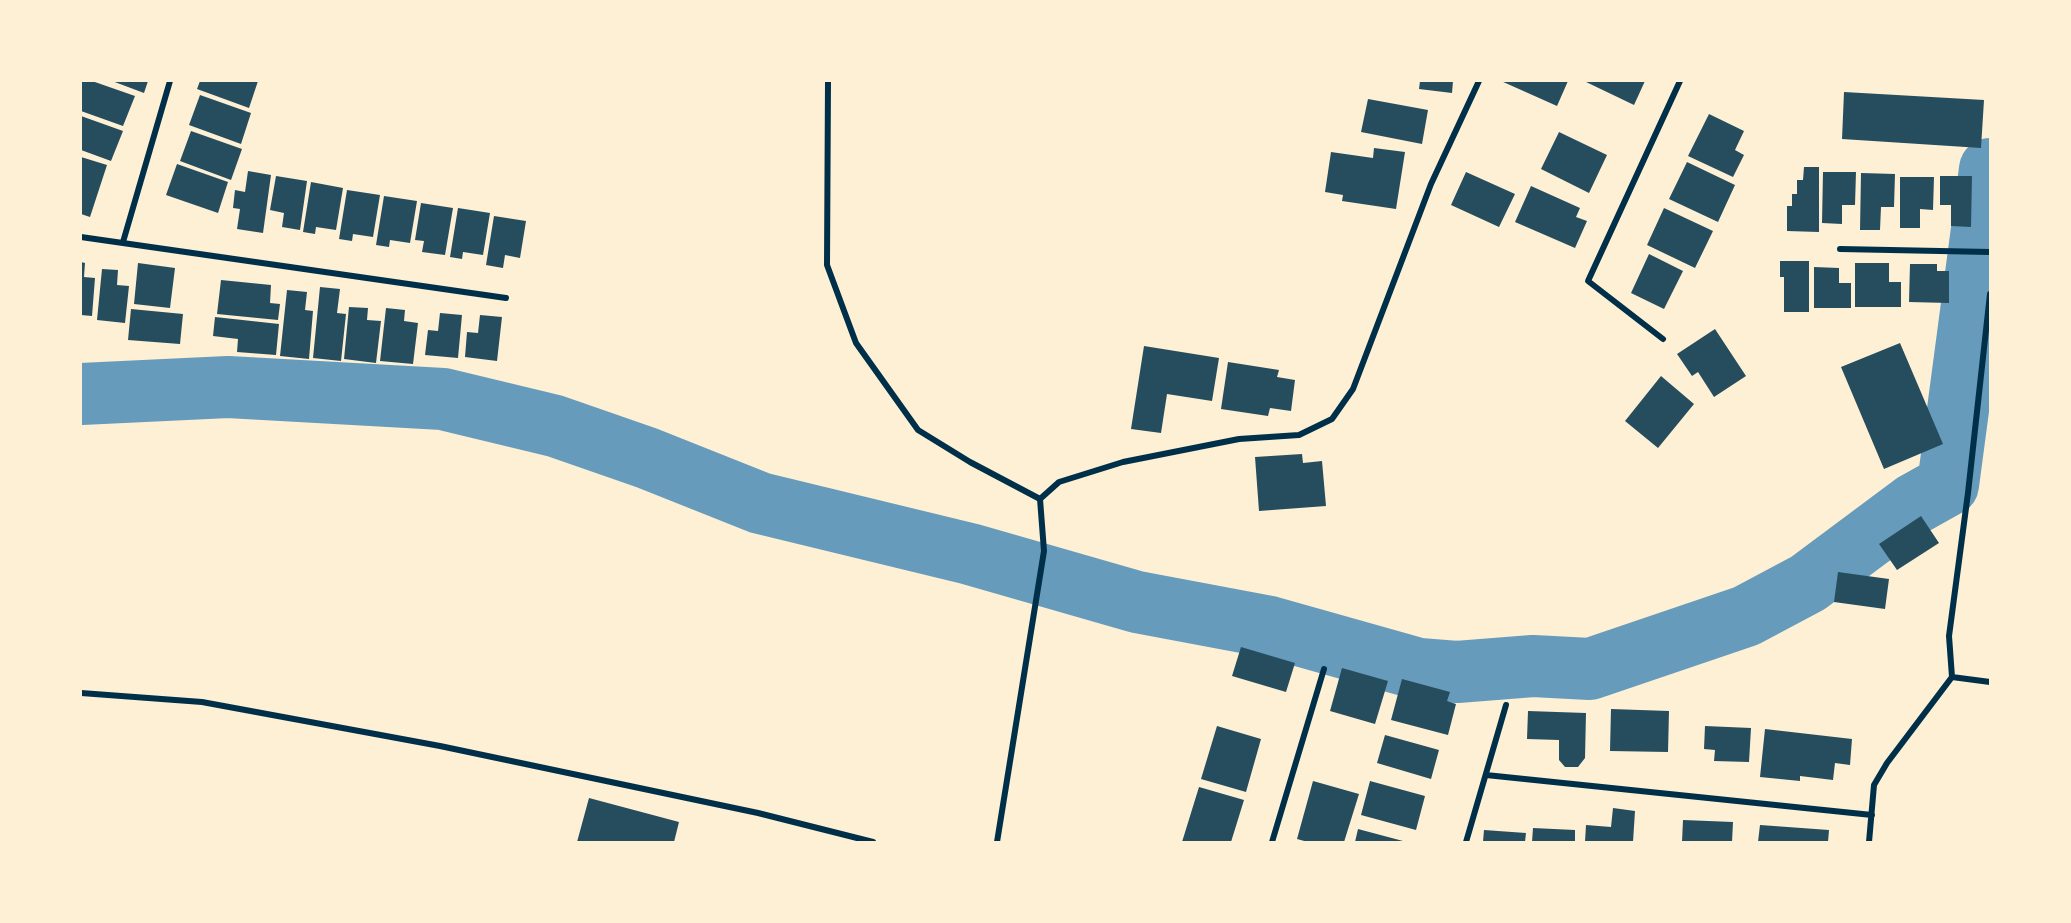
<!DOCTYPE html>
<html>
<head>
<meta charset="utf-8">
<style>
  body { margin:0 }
  #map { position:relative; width:2071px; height:923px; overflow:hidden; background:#fdf0d5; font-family:Jost,sans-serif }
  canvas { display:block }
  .frame { position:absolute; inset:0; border:82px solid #fdf0d5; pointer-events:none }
</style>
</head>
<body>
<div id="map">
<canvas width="2071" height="923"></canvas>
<div class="frame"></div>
</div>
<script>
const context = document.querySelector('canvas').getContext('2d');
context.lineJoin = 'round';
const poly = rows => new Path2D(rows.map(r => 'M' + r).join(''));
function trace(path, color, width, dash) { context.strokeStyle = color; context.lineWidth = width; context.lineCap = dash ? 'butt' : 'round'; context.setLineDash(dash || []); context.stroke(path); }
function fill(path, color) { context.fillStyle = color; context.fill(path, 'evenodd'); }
const river = poly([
  [81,394,228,387,443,399,555,426,647,458,760,503,970,554,1137,602,1270,627,1419,669,1457,672,1533,666,1590,669,1746,616,1808,583,1914,504,1948,485,1990,169]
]);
const building = poly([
  [82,81,92,81,135,96,123,126,81,111],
  [112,81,148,81,144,93],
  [200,81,258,81,249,108,197,89],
  [1420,81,1453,81,1452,93,1419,89],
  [1501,81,1568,81,1557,106],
  [1584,81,1645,81,1634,105],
  [1844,92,1984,100,1981,148,1842,139],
  [200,95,251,113,241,144,189,125],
  [1368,99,1428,110,1422,144,1361,132],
  [1709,114,1744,131,1735,150,1744,155,1733,177,1688,156],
  [81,116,123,131,111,161,81,150],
  [191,131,242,149,231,180,180,161],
  [1559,132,1607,155,1589,193,1541,169],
  [1374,148,1405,152,1396,209,1342,201,1343,195,1325,192,1331,152,1373,158],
  [81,157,107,165,90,217,81,214],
  [1687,162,1735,185,1718,222,1669,199],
  [177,164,228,182,218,213,166,195],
  [1804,167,1819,167,1819,232,1787,231,1787,206,1792,206,1792,194,1797,194,1797,180,1803,180],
  [248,171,271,175,263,233,237,229,240,209,233,208,235,190,245,192],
  [1466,172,1515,194,1499,227,1451,205],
  [1823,172,1856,172,1855,205,1842,205,1842,224,1822,223],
  [1861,173,1895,174,1894,207,1881,207,1880,230,1860,230],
  [276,176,307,181,300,230,282,227,284,213,270,210],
  [1940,176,1972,176,1971,227,1951,226,1951,205,1940,205],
  [1900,177,1934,177,1933,210,1920,209,1920,228,1900,228],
  [311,182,343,188,336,230,316,227,315,234,303,232],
  [1531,186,1580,208,1576,217,1587,221,1575,248,1515,222],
  [347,190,380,195,373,237,353,234,352,241,339,239],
  [384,196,417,201,410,243,390,240,389,247,376,245],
  [421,203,453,208,445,255,422,252,424,241,415,240],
  [458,208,490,213,483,255,463,252,462,259,450,257],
  [1664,208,1713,231,1695,268,1647,245],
  [494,216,526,221,520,258,505,255,503,268,486,265],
  [1649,254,1683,271,1664,309,1631,293],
  [1780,261,1809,261,1809,312,1784,312,1784,277,1780,277],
  [81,262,85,263,84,277,95,278,92,316,81,315],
  [138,263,175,268,170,308,134,304],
  [1855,263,1889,263,1889,282,1901,282,1901,307,1855,307],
  [1910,264,1937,264,1937,271,1949,271,1949,303,1909,302],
  [1814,267,1839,268,1839,283,1851,283,1851,308,1814,308],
  [102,269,118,270,117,285,129,286,125,323,97,320],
  [221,280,271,285,270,303,280,304,278,320,217,314],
  [320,287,340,289,337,313,346,314,341,361,313,358],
  [287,290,307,292,305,310,313,311,309,359,280,356],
  [349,307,368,308,367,320,381,321,376,363,344,359],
  [386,308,405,310,404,321,418,323,413,364,380,361],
  [131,309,183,314,180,344,128,340],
  [440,313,462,315,458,358,425,355,428,330,438,331],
  [480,315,502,317,497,361,465,357,467,332,478,333],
  [215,317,279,324,276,355,237,352,238,339,213,336],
  [1715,329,1746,376,1714,397,1698,372,1692,376,1677,354],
  [1900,343,1943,444,1884,469,1841,367],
  [1144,346,1219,358,1212,401,1167,394,1161,433,1131,429],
  [1228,362,1279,370,1277,377,1295,380,1291,411,1270,408,1268,416,1221,409],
  [1661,376,1694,404,1658,448,1625,421],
  [1302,454,1303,463,1322,461,1326,506,1259,511,1255,457],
  [1921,516,1939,543,1897,570,1879,544],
  [1838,572,1889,579,1885,609,1834,602],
  [1241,647,1295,663,1286,692,1232,676],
  [1342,668,1388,681,1375,724,1330,711],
  [1402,679,1450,692,1447,701,1456,704,1448,735,1391,720],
  [1611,709,1669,711,1668,752,1610,751],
  [1528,711,1586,713,1585,758,1578,767,1565,767,1559,760,1559,740,1527,739],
  [1217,726,1261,739,1246,792,1201,779],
  [1705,726,1751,728,1749,762,1714,761,1715,750,1704,749],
  [1765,729,1852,739,1850,765,1835,763,1833,780,1800,776,1800,781,1760,777],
  [1385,735,1439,750,1431,779,1377,763],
  [1313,781,1359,794,1344,842,1308,842,1297,839],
  [1370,781,1425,796,1416,830,1361,815],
  [1199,787,1244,800,1231,842,1182,842],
  [589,798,679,822,674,842,577,842],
  [1613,808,1635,811,1633,842,1585,842,1586,825,1611,827],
  [1683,820,1733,822,1732,842,1682,842],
  [1760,825,1829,830,1828,842,1758,842],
  [1533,828,1575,830,1575,842,1532,842],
  [1358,829,1403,841,1403,842,1355,842],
  [1484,830,1526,833,1525,842,1483,842]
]);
const minor = poly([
  [828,81,827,265,856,343,918,430,970,462,1040,499,1044,551,997,842],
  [81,237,506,298],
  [123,242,170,81],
  [1840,249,1990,252],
  [1663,339,1588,281,1680,81],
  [1040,499,1059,482,1123,462,1239,439,1299,435,1332,419,1353,389,1431,184,1479,81],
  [1952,677,1990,682],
  [81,693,202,702,440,746,758,813,873,842],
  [1486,775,1872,815],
  [1272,842,1324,669],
  [1466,842,1506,705],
  [1869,842,1874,785,1887,763,1952,677,1949,636,1968,493,1990,294]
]);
trace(river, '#669bbc', 62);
fill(building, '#264d5e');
trace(minor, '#003049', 6);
</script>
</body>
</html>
